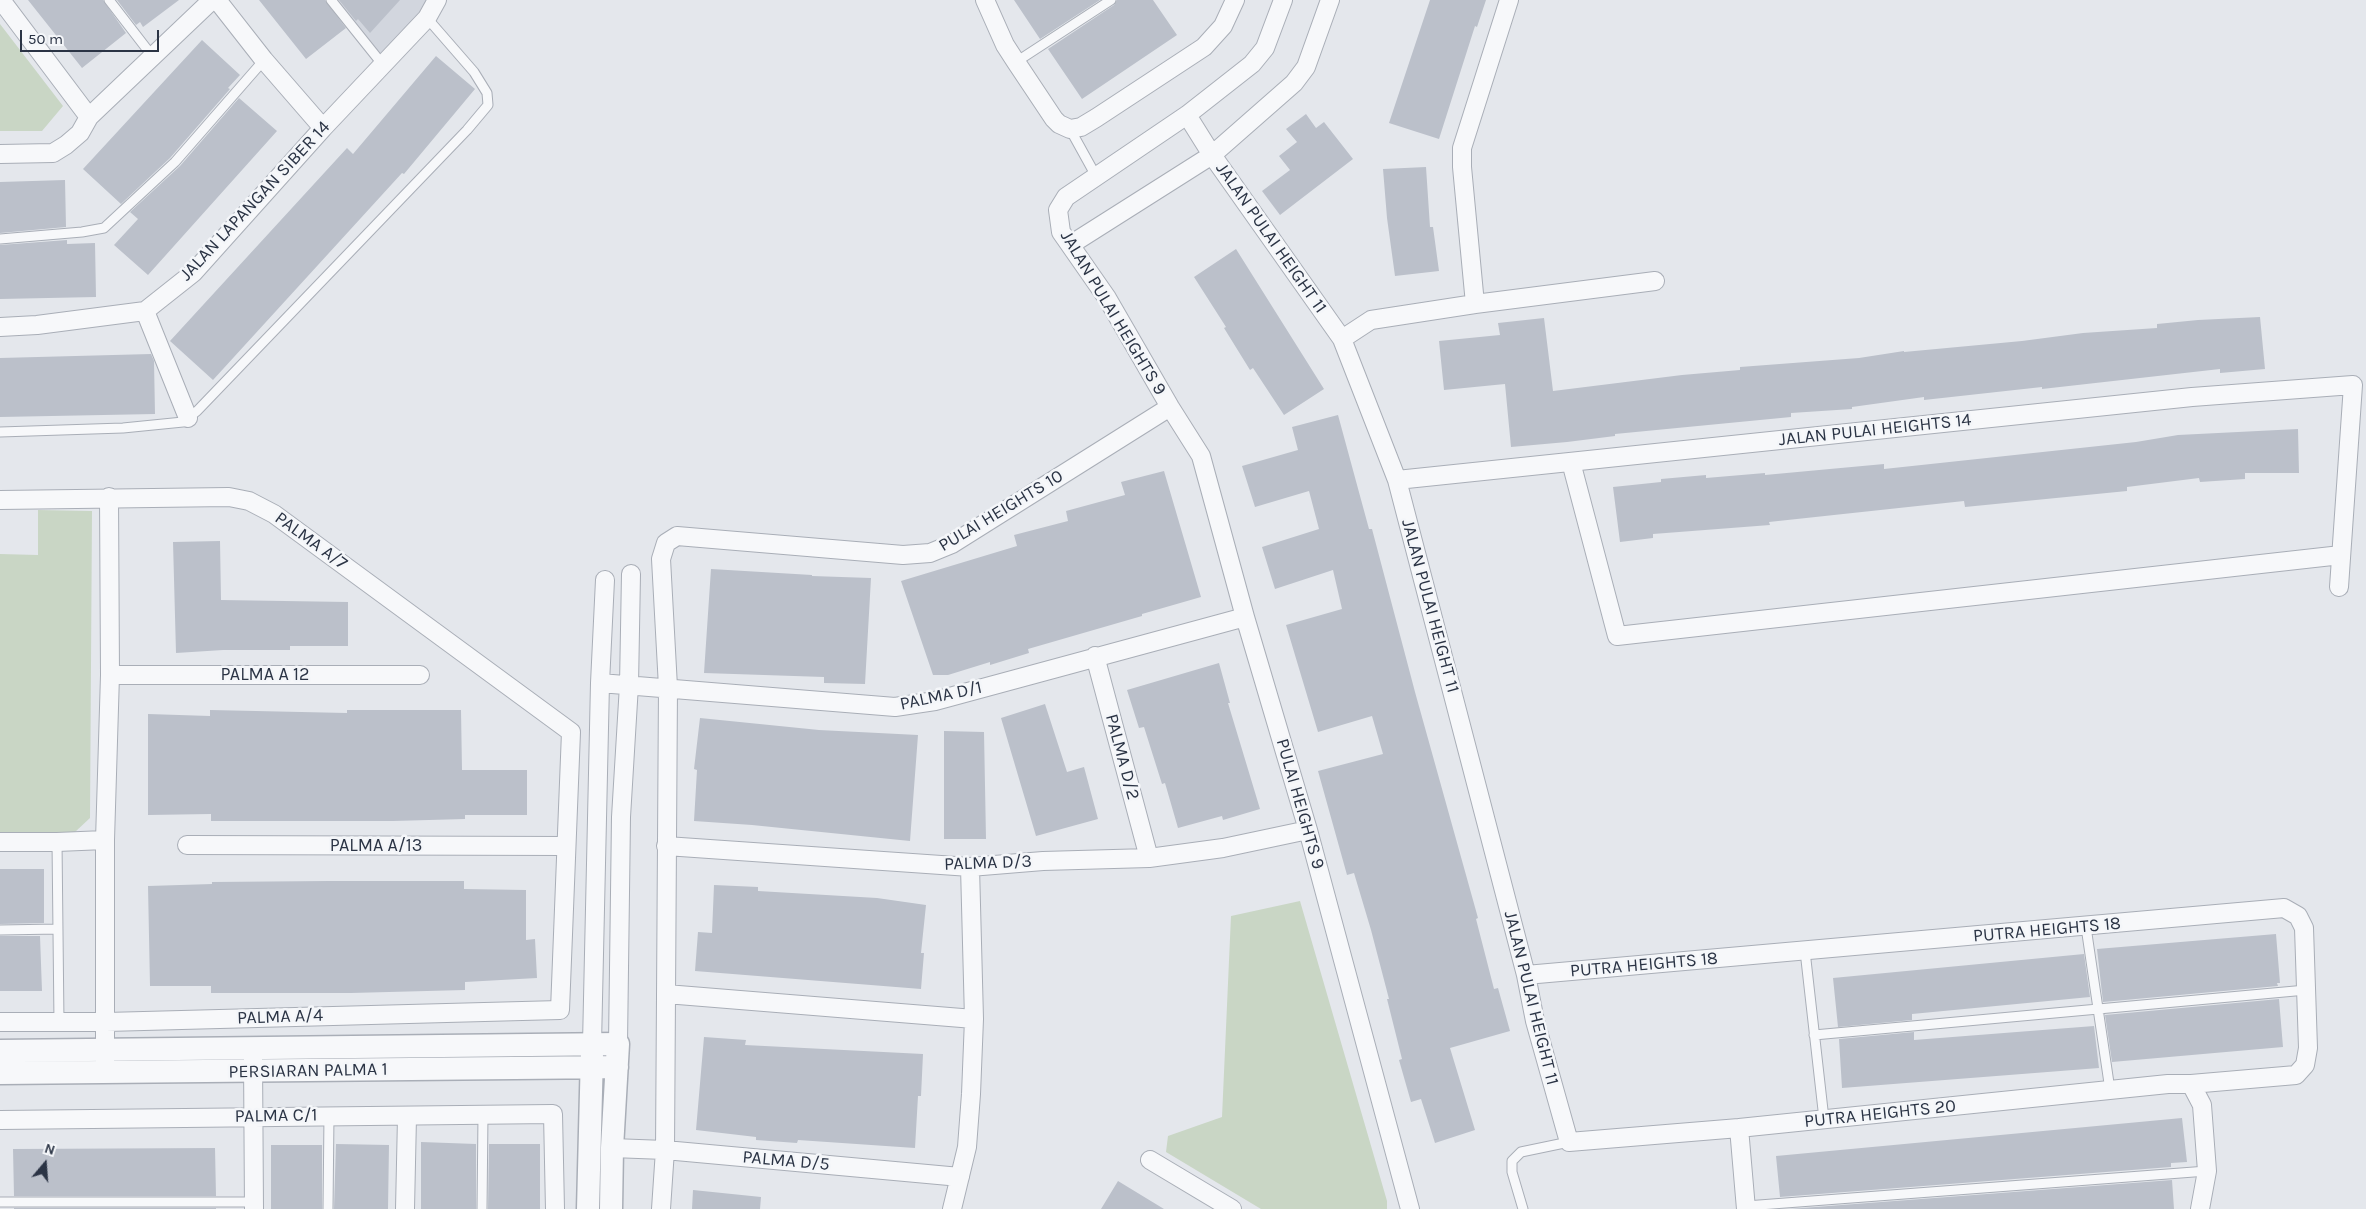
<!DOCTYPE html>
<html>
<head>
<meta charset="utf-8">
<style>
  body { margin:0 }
  #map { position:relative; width:2366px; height:1209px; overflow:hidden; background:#e4e7ec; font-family:Karla,sans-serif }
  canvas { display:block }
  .north { position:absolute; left:20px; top:1139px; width:50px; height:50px; -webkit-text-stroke:4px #f4f6f9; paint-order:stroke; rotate:18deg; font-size:14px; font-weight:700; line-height:20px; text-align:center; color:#2b3445 }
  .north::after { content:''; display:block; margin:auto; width:18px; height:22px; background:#2b3445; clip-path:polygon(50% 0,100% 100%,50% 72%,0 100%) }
  .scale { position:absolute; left:20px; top:30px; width:139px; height:22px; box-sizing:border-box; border:2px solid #2b3445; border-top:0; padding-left:6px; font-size:15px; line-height:18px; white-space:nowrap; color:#2b3445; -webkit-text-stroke:4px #f4f6f9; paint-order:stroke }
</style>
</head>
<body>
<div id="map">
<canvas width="2366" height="1209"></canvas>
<div class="north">N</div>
<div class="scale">50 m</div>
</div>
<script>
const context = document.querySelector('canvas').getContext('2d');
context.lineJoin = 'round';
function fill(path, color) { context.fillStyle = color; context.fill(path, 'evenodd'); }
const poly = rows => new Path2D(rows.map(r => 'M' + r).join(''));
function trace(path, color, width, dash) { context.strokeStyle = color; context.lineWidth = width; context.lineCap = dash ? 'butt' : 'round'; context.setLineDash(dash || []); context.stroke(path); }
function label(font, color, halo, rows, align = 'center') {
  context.font = font + ' Karla,sans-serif'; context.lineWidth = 5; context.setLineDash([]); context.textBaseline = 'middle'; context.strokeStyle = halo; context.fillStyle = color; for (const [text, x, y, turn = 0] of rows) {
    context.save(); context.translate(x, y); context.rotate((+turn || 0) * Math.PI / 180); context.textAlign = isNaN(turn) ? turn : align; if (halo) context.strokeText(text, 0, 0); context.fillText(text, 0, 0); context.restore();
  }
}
const built = poly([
  [332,0,433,0,381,64]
]);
const green = poly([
  [0,24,63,106,42,131,0,131],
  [38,510,92,511,90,818,75,832,0,832,0,554,38,555],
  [1300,901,1387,1201,1387,1209,1261,1209,1166,1152,1168,1136,1222,1117,1231,916]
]);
const building = poly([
  [28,0,103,0,126,33,82,68],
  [117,0,179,0,143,27,140,22,136,25],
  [259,0,325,0,346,28,306,59],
  [339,0,400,0,370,33,358,19,356,21],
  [1014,0,1100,0,1040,39],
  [1117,0,1153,0,1177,35,1082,99,1048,49,1114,5],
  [1430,0,1486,0,1477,27,1475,26,1439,139,1389,123],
  [202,40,240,75,228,88,230,89,170,158,121,204,83,169],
  [436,56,475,89,404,174,402,173,213,380,170,341,347,148,353,154],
  [239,98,277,131,148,275,114,245,138,219,130,212,180,166],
  [1306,114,1316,128,1324,122,1353,159,1280,215,1262,191,1290,170,1279,156,1297,142,1286,129],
  [1426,167,1430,227,1433,227,1439,271,1395,276,1387,218,1383,169],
  [65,180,66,227,0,233,0,182],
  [67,240,67,244,95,243,96,297,0,299,0,245],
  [1236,249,1324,389,1284,415,1253,368,1250,370,1224,328,1226,327,1194,277],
  [2260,317,2265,369,2220,373,2220,369,2042,389,2042,387,1924,400,1924,397,1852,407,1852,409,1791,413,1791,417,1615,434,1615,436,1567,442,1511,447,1505,384,1444,390,1439,341,1500,335,1498,323,1544,318,1553,391,1682,375,1740,370,1740,367,1859,358,1904,351,1904,352,2022,341,2083,333,2157,328,2157,324,2198,320],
  [151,354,154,361,155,414,0,417,0,358],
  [1338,415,1369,529,1372,529,1415,692,1478,918,1476,919,1494,989,1498,988,1510,1031,1450,1048,1475,1130,1435,1143,1421,1099,1411,1102,1399,1060,1402,1059,1387,999,1389,999,1371,930,1354,873,1347,875,1318,771,1383,754,1372,716,1318,732,1286,625,1342,609,1333,570,1275,589,1262,547,1319,529,1309,491,1255,507,1242,466,1298,450,1292,427],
  [2298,429,2299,473,2245,473,2245,479,2200,482,2199,478,2127,487,2127,491,1965,507,1964,501,1769,522,1770,525,1653,534,1653,538,1620,542,1613,487,1661,482,1661,479,1706,475,1706,478,1765,473,1765,475,1884,464,1884,469,2136,442,2178,435],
  [1164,471,1201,597,1142,614,1142,616,1028,649,1029,653,990,665,990,662,948,675,933,675,901,581,1017,546,1014,535,1068,521,1066,511,1125,495,1121,482],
  [220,541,221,600,348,602,348,646,290,646,290,650,223,650,176,653,173,542],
  [711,569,812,575,812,576,871,578,865,684,824,683,824,677,704,673],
  [1219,663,1230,703,1228,703,1260,809,1223,820,1222,816,1178,828,1165,783,1162,784,1144,727,1139,728,1127,690],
  [1045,704,1067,772,1084,767,1098,819,1036,836,1001,718],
  [210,710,347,713,347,710,461,710,462,770,527,770,527,815,465,815,465,819,393,821,211,821,211,814,148,815,148,714,210,716],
  [700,718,819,730,918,735,910,841,752,825,694,821,697,770,694,769],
  [944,731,984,732,986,839,944,839],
  [0,869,44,869,44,923,0,924],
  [328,881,464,881,464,889,526,890,526,940,535,939,537,978,465,982,465,990,351,993,211,993,211,986,150,986,148,886,212,884,212,882],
  [714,885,758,887,758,891,877,898,926,905,921,953,924,953,921,989,695,971,698,932,712,933],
  [2276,934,2280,983,2277,983,2278,986,2103,1002,2097,949],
  [0,936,40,936,42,991,0,991],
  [2084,954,2090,997,1912,1014,1912,1020,1838,1027,1833,978],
  [2279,999,2283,1047,2112,1062,2105,1015],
  [2094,1026,2099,1068,1842,1088,1839,1039,1914,1032,1914,1040],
  [704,1037,746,1040,745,1045,923,1054,921,1096,918,1096,915,1148,798,1140,797,1143,756,1140,756,1137,696,1130],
  [2182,1118,2187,1162,2171,1163,2171,1167,1780,1197,1776,1156],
  [421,1142,476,1144,476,1209,421,1209],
  [336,1144,389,1145,388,1209,334,1209],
  [489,1144,540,1144,540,1209,488,1209],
  [271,1145,322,1145,322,1209,271,1209],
  [215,1148,216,1196,14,1196,13,1149],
  [2172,1180,2174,1209,1789,1209],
  [1118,1181,1164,1209,1101,1209],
  [693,1190,761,1197,760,1209,692,1209],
  [14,1208,216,1208,216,1209,14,1209]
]);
const service = poly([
  [109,0,153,57],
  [331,0,383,65],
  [1016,62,1111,0],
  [1070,129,1096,176],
  [0,239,82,232,104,228,175,162,264,60],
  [0,432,123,428,183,422,197,411,467,130,488,105,487,93,474,72,427,18],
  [57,842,59,1023],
  [2086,927,2110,1090],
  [0,930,58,929],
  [1805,951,1824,1119],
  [1814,1035,2306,990],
  [0,1202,254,1202],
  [1746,1206,2207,1171],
  [328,1209,329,1115],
  [482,1209,483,1115],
  [1523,1209,1512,1172,1512,1161,1521,1152,1569,1142]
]);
const minor = poly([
  [1,0,89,117],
  [217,0,264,60,323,128],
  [985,0,1005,45,1016,62,1054,119,1059,124,1070,129,1081,127,1096,118,1204,47,1223,26,1235,0],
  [1283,0,1265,48,1252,64,1187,115,1066,197,1058,210,1061,232,1107,298,1170,407,1201,456,1245,617,1308,830,1410,1209],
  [1187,115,1212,155,1342,339,1397,480,1526,975,1535,1021,1569,1142,1739,1128,2168,1084,2191,1084,2296,1075,2305,1065,2308,1048,2304,928,2298,916,2284,908,1526,975],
  [0,154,53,153,66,145,80,133,89,117,212,0],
  [1070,245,1212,155,1294,83,1306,67,1330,0],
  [1475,304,1655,281],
  [145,311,188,418],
  [0,327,37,325,145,311,193,273,323,128,427,18,437,0],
  [1342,339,1371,320,1475,304,1462,167,1462,148,1509,0],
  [1571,462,1617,636,2341,555],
  [1397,480,2192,397,2353,385,2339,587],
  [0,500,229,497,249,501,274,514,571,732,560,1010,106,1022,0,1022],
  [1095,656,1149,858],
  [110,675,420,675],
  [600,683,895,707,935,701,1245,617],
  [0,842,57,842,105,840],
  [187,845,566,846],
  [666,846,970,867,1043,861,1149,858,1223,848,1308,830],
  [666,994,974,1019],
  [592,1044,600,683,605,580],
  [618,1044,621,817,629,685,631,574],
  [253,1058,254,1209],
  [105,1062,105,840,110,675,109,497],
  [2191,1084,2202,1105,2207,1171,2200,1209],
  [0,1120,553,1114,555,1209],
  [1739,1128,1746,1209],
  [612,1148,665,1150,960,1177],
  [1150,1160,1232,1209],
  [405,1209,407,1117],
  [661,1209,665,1150,668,687,661,559,666,543,677,536,903,555,930,553,952,544,1170,407],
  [952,1209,967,1147,971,1094,974,1019,970,867]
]);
const tertiary = poly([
  [0,1051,618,1044,612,1148,611,1209],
  [0,1073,617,1067],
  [588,1209,592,1053]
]);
const streetNames = [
  ["JALAN LAPANGAN SIBER 14",255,201,-47],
  ["JALAN PULAI HEIGHT 11",1271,238,55],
  ["JALAN PULAI HEIGHTS 9",1113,313,59],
  ["JALAN PULAI HEIGHTS 14",1875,430,-6],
  ["PULAI HEIGHTS 10",1001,511,-31],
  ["PALMA A/7",311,541,36],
  ["JALAN PULAI HEIGHT 11",1430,606,75],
  ["PALMA A 12",265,675],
  ["PALMA D/1",941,696,-12],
  ["PALMA D/2",1122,757,75],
  ["PULAI HEIGHTS 9",1300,804,74],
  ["PALMA A/13",376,846],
  ["PALMA D/3",988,863,-2],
  ["PUTRA HEIGHTS 18",2047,930,-5],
  ["PUTRA HEIGHTS 18",1644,965,-5],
  ["JALAN PULAI HEIGHT 11",1531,998,76],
  ["PALMA A/4",280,1017,-2],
  ["PERSIARAN PALMA 1",308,1071,-1],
  ["PUTRA HEIGHTS 20",1880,1114,-6],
  ["PALMA C/1",276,1116,-1],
  ["PALMA D/5",786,1161,5]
];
fill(built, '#d2d6de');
fill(green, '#c9d6c5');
fill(building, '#bbc0ca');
trace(service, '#a9aeb7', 11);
trace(minor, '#a9aeb7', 20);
trace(tertiary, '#a9aeb7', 25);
trace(service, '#f7f8fa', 9);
trace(minor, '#f7f8fa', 18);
trace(tertiary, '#f7f8fa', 22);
label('18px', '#2b3445', '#f4f6f9', streetNames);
</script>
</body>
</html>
